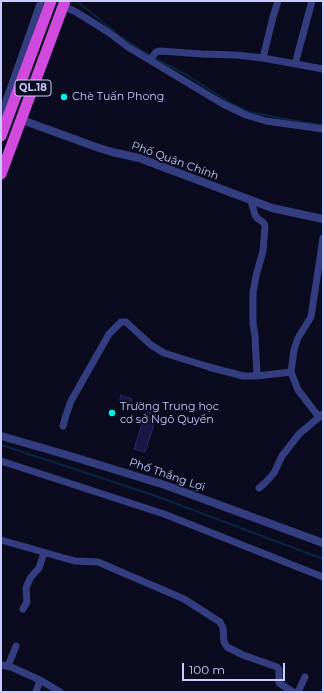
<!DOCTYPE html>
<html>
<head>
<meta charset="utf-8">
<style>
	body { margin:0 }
	#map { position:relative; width:324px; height:693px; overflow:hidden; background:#0b0b1f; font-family:Montserrat,sans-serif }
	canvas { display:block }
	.frame { position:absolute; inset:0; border:2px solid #c9ccff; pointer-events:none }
	.scale { position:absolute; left:182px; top:663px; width:103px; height:18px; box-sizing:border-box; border:2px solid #c9ccff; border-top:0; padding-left:5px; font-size:12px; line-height:14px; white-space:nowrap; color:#c9ccff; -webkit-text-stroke:3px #0b0b1f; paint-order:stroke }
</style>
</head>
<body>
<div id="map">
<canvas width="324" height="693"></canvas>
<div class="frame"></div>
<div class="scale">100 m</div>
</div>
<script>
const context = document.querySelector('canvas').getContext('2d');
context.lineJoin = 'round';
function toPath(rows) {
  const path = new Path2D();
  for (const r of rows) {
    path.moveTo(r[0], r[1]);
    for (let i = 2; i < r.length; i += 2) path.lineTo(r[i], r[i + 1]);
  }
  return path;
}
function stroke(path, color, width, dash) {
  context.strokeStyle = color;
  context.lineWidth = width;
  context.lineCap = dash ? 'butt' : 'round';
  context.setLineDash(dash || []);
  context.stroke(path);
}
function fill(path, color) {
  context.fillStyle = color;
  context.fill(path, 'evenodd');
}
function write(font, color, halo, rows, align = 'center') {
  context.font = font + ' Montserrat,sans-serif';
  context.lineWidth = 3.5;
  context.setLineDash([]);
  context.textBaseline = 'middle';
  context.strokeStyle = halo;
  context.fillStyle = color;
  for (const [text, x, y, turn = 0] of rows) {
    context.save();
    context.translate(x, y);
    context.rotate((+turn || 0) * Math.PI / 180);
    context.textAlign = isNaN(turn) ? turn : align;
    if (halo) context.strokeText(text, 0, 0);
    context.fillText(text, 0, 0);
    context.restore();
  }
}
stroke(toPath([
	[78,2,120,36,150,56],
	[154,58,185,74,232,104,249,112,301,122,323,125],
	[1,445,153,495,323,559]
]), '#092641', 2);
const building = toPath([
	[121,395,132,399,130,406,119,402,121,395],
	[146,411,157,415,145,452,134,449,146,411]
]);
fill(building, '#181741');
stroke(building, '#2a276e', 1);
stroke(toPath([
	[63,6,76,12,108,32,128,47,223,104,246,115,266,121,323,129],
	[263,58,273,17,278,1],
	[150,60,156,52,160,51,202,54,236,55,263,58,323,69],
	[295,64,312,1],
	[1,115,41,1],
	[251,201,255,215,257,218,264,223,265,227,263,251,256,276,253,293,253,323,255,336,257,376],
	[319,417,298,390,291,372,294,350,298,338,311,317,323,238],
	[63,426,66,415,71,401,109,334,121,322,126,322,151,345,164,353,209,367,243,376,257,376,291,372],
	[1,461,164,514,323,577],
	[259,488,265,483,274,473,282,456,299,434,323,414],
	[1,540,64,558,75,561,98,562,184,599,220,622,223,628,224,642,227,647,243,655,277,667,279,670,279,683,293,692],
	[23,609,27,602,26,588,28,583,31,577,39,568,44,553],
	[1,665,11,667,40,680,60,692],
	[8,666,16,646],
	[36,692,40,680],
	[298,692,305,677]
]), '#343d80', 7);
stroke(toPath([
	[22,120,96,147,112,152,139,158,272,208,323,219],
	[1,436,67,455,165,485,323,543]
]), '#343d80', 8);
stroke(toPath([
	[1,136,51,1],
	[1,174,65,1]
]), '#d04ade', 11);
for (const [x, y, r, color] of [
	[64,97,4,"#00f4e5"],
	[112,413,4,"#00f4e5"]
]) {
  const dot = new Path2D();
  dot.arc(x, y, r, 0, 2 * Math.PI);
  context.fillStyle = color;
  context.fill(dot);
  stroke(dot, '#0b0b1f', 1.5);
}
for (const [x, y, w] of [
	[33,88,36]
]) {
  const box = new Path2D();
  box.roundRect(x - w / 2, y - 8, w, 16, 3);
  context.fillStyle = '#0b0b1f';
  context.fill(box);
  stroke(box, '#c9ccff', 1);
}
write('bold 10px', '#c9ccff', null, [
	["QL.18",33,88]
]);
write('11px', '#c9ccff', '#0b0b1f', [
	["Chè Tuấn Phong",72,97],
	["Trường Trung học",120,407],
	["cơ sở Ngô Quyền",120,420]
], 'left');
write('11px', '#c9ccff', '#0b0b1f', [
	["Phố Quân Chính",175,161,20],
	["Phố Thắng Lợi",167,475,19]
]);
</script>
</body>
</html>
